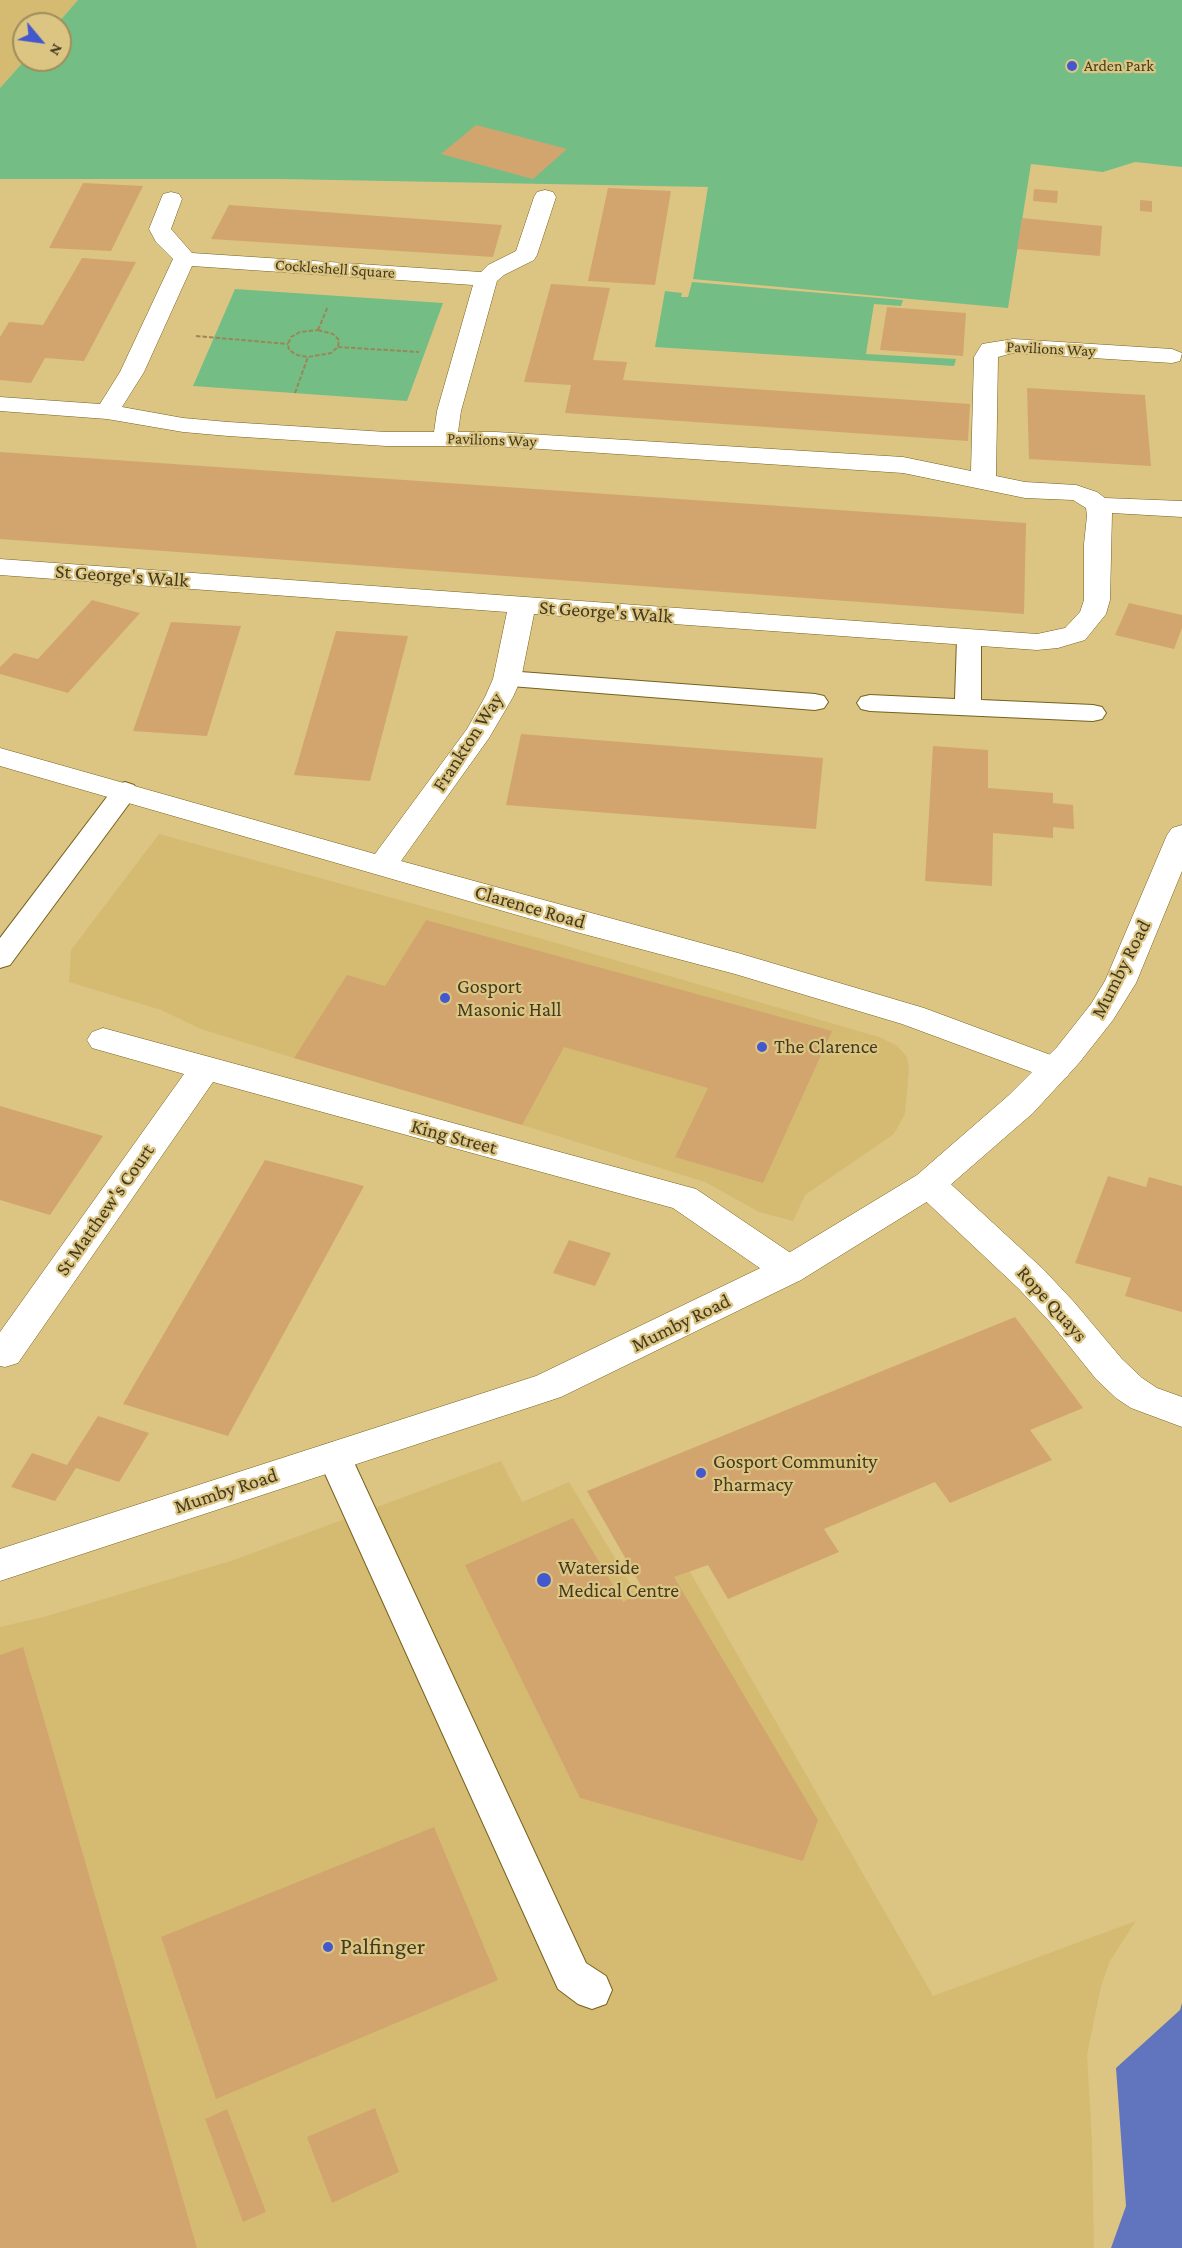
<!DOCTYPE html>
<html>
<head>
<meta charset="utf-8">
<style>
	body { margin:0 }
	#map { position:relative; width:1182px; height:2248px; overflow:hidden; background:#dcc583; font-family:"Crimson Pro",serif }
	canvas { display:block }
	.north { position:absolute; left:12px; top:12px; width:60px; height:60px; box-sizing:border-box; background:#dcc583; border:2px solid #9f8d5b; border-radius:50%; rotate:119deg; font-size:16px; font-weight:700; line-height:24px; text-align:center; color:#433a1f }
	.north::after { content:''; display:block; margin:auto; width:21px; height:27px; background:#4358cc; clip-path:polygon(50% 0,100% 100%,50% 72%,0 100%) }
</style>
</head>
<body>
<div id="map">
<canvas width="1182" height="2248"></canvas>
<div class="north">N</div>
</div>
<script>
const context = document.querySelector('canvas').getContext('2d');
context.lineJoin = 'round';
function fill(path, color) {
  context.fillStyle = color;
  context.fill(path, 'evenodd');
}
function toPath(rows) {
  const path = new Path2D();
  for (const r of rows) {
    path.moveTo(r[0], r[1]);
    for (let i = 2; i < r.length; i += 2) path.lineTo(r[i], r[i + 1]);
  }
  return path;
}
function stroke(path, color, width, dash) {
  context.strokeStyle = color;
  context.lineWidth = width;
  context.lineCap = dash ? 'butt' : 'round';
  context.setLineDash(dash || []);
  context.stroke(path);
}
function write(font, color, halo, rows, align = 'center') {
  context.font = font + ' "Crimson Pro",serif';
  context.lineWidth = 4.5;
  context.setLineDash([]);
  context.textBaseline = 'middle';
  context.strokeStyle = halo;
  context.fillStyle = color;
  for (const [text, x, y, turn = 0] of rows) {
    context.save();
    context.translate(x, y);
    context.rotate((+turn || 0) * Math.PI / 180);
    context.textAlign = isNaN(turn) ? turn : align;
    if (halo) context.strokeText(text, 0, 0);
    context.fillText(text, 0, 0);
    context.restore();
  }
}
fill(toPath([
	[0,0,78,0,57,24,24,24,25,60,0,88],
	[159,834,546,940,879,1037,896,1045,907,1057,909,1068,905,1114,894,1134,805,1195,793,1221,759,1212,705,1182,522,1125,294,1058,201,1029,161,1010,69,982,71,950],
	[501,1461,522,1502,569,1482,637,1594,689,1570,933,1996,1136,1921,1110,1961,1101,1986,1087,2055,1092,2140,1094,2248,0,2248,0,1627,47,1616,234,1560]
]), '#d5bb71');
fill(toPath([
	[78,0,1182,0,1182,167,1135,162,1103,172,1031,164,1008,308,693,279,708,187,280,179,0,179,0,88,25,60,60,60,60,24,57,24],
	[692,282,903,300,901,306,874,304,866,354,956,359,954,366,655,347,665,291,682,293,681,297,688,297],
	[235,289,443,303,407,401,193,386]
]), '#74be86');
fill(toPath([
	[1182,2003,1182,2248,1111,2248,1126,2206,1116,2068,1180,2010]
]), '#6175bf');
fill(toPath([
	[476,125,567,149,533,179,441,154],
	[83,183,143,186,111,251,49,248],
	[608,188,671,191,655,285,588,281],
	[1034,189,1058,191,1057,203,1033,201],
	[1140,200,1152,201,1152,212,1140,211],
	[229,205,502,225,493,257,211,239],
	[1022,218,1102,226,1100,256,1017,249],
	[82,258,136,262,84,361,45,358,31,383,0,380,0,337,9,322,43,325],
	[551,284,610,288,593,360,627,362,623,380,970,404,968,441,565,413,571,385,524,382],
	[887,307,966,313,963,356,880,350],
	[1027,388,1145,395,1151,466,1029,459],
	[0,452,1026,523,1024,614,0,539],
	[92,600,140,613,68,693,0,674,0,667,14,653,38,659],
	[1129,603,1182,615,1182,628,1174,649,1115,635],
	[171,622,241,626,207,736,133,731],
	[336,631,408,636,370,781,294,775],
	[521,734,823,758,816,829,506,805],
	[933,746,988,750,988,788,1053,793,1053,803,1073,805,1074,829,1053,827,1053,838,993,833,992,886,925,881],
	[426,920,832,1031,763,1183,675,1157,708,1088,564,1047,522,1125,294,1058,347,975,385,986],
	[0,1106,103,1136,50,1215,0,1200],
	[265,1160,364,1186,228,1436,123,1404],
	[1108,1176,1146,1187,1149,1177,1182,1186,1182,1312,1125,1296,1131,1278,1075,1263],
	[569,1240,611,1253,595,1286,553,1273],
	[1015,1317,1083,1408,1030,1430,1052,1460,950,1503,935,1482,824,1529,839,1552,728,1599,708,1565,674,1577,818,1820,803,1861,580,1798,465,1565,573,1518,623,1602,644,1591,587,1491],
	[98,1416,149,1433,119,1482,76,1468,55,1501,11,1487,32,1453,67,1465],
	[23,1647,197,2248,0,2248,0,1655],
	[434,1827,498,1980,216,2099,161,1937],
	[375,2108,399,2172,332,2203,307,2137],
	[227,2109,266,2212,243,2222,205,2119]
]), '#d2a56f');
const service = toPath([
	[969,631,978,634,981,639,981,700,1093,705,1102,707,1106,713,1102,719,1093,721,870,711,861,709,857,703,861,697,870,695,955,699,957,639,960,634,969,631],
	[507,671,815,694,824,696,828,702,824,708,815,710,498,685,494,679,498,673,507,671],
	[125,782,134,785,138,791,134,797,10,965,0,968,0,938,116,785,125,782],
	[334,1442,346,1446,351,1456,586,1963,606,1976,612,1990,606,2004,592,2009,578,2004,558,1989,317,1456,322,1446,334,1442]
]);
const minor = toPath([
	[545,190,553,192,556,197,537,255,534,260,504,275,497,281,461,411,458,432,496,432,903,457,971,471,974,357,982,344,1013,339,1172,349,1182,353,1180,361,1172,363,1013,353,998,357,996,476,1025,482,1076,485,1097,492,1105,498,1182,501,1182,517,1112,513,1110,600,1106,614,1085,640,1058,648,1037,650,534,614,521,679,513,697,489,738,401,861,738,953,924,1008,1067,1061,1072,1069,1067,1077,1056,1081,902,1024,735,974,576,932,0,766,0,748,375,854,467,729,485,697,493,679,507,612,0,575,0,559,1037,634,1065,628,1080,612,1084,600,1084,544,1087,516,1086,508,1073,500,1025,498,903,473,496,446,386,446,228,436,183,432,107,419,0,411,0,397,100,404,120,372,173,259,156,242,149,229,163,194,171,192,179,194,182,199,171,229,192,253,481,272,488,265,516,251,534,197,537,192,545,190],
	[192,266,473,285,437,411,434,432,386,432,228,422,183,418,122,407,144,372,192,266],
	[103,1028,696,1189,801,1260,806,1270,801,1280,789,1284,777,1280,673,1208,213,1082,18,1363,5,1367,0,1366,0,1332,184,1074,92,1048,87,1040,92,1032,103,1028],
	[929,1171,941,1175,1043,1269,1074,1302,1122,1359,1142,1378,1157,1388,1182,1397,1182,1427,1131,1408,1116,1398,1096,1379,1050,1322,1019,1289,917,1193,912,1184,917,1175,929,1171]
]);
const primary = toPath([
	[1182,825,1182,871,1136,983,1113,1020,1079,1063,1033,1113,941,1193,801,1280,561,1397,0,1581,0,1549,536,1376,777,1260,917,1175,1009,1095,1057,1047,1091,1004,1105,981,1167,835,1172,828,1182,825]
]);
stroke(service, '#76611d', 2);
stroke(minor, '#76611d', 1);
stroke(primary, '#76611d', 1);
stroke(toPath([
	[318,330,333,334,339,340,338,347,331,353,308,357,297,355,289,350,288,344,291,337,300,332,318,330],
	[318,330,328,306],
	[196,336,288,344],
	[338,347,419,352],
	[295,393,308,357]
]), '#988857', 2, [4.5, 2]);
fill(service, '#fff');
fill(minor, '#fff');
fill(primary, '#fff');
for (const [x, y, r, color] of [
	[1072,66,6,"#4358cc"],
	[445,998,6,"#4358cc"],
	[762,1047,6,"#4358cc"],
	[701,1473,6,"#4358cc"],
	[544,1580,8,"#4358cc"],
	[328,1947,6,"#4358cc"]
]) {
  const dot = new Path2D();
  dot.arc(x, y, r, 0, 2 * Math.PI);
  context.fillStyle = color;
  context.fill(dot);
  stroke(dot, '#dcc583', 2);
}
write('16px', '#433a1f', '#dcc583', [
	["Arden Park",1084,66]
], 'left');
write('16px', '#433a1f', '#dcc583', [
	["Cockleshell Square",335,269,4],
	["Pavilions Way",1051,349,3],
	["Pavilions Way",492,440,2]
]);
write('20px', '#433a1f', '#dcc583', [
	["St George's Walk",122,576,4],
	["St George's Walk",606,612,4],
	["Frankton Way",468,742,-57],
	["Clarence Road",530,907,16],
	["Mumby Road",1121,969,-63],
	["King Street",454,1137,15],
	["St Matthew's Court",105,1210,-55],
	["Rope Quays",1052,1304,48],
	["Mumby Road",681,1323,-26],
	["Mumby Road",226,1491,-18]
]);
write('20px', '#433a1f', '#dcc583', [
	["Gosport",457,987],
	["Masonic Hall",457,1010],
	["The Clarence",774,1047],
	["Gosport Community",713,1462],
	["Pharmacy",713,1485],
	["Waterside",558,1568],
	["Medical Centre",558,1591]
], 'left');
write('24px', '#433a1f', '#dcc583', [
	["Palfinger",340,1947]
], 'left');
</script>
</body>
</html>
